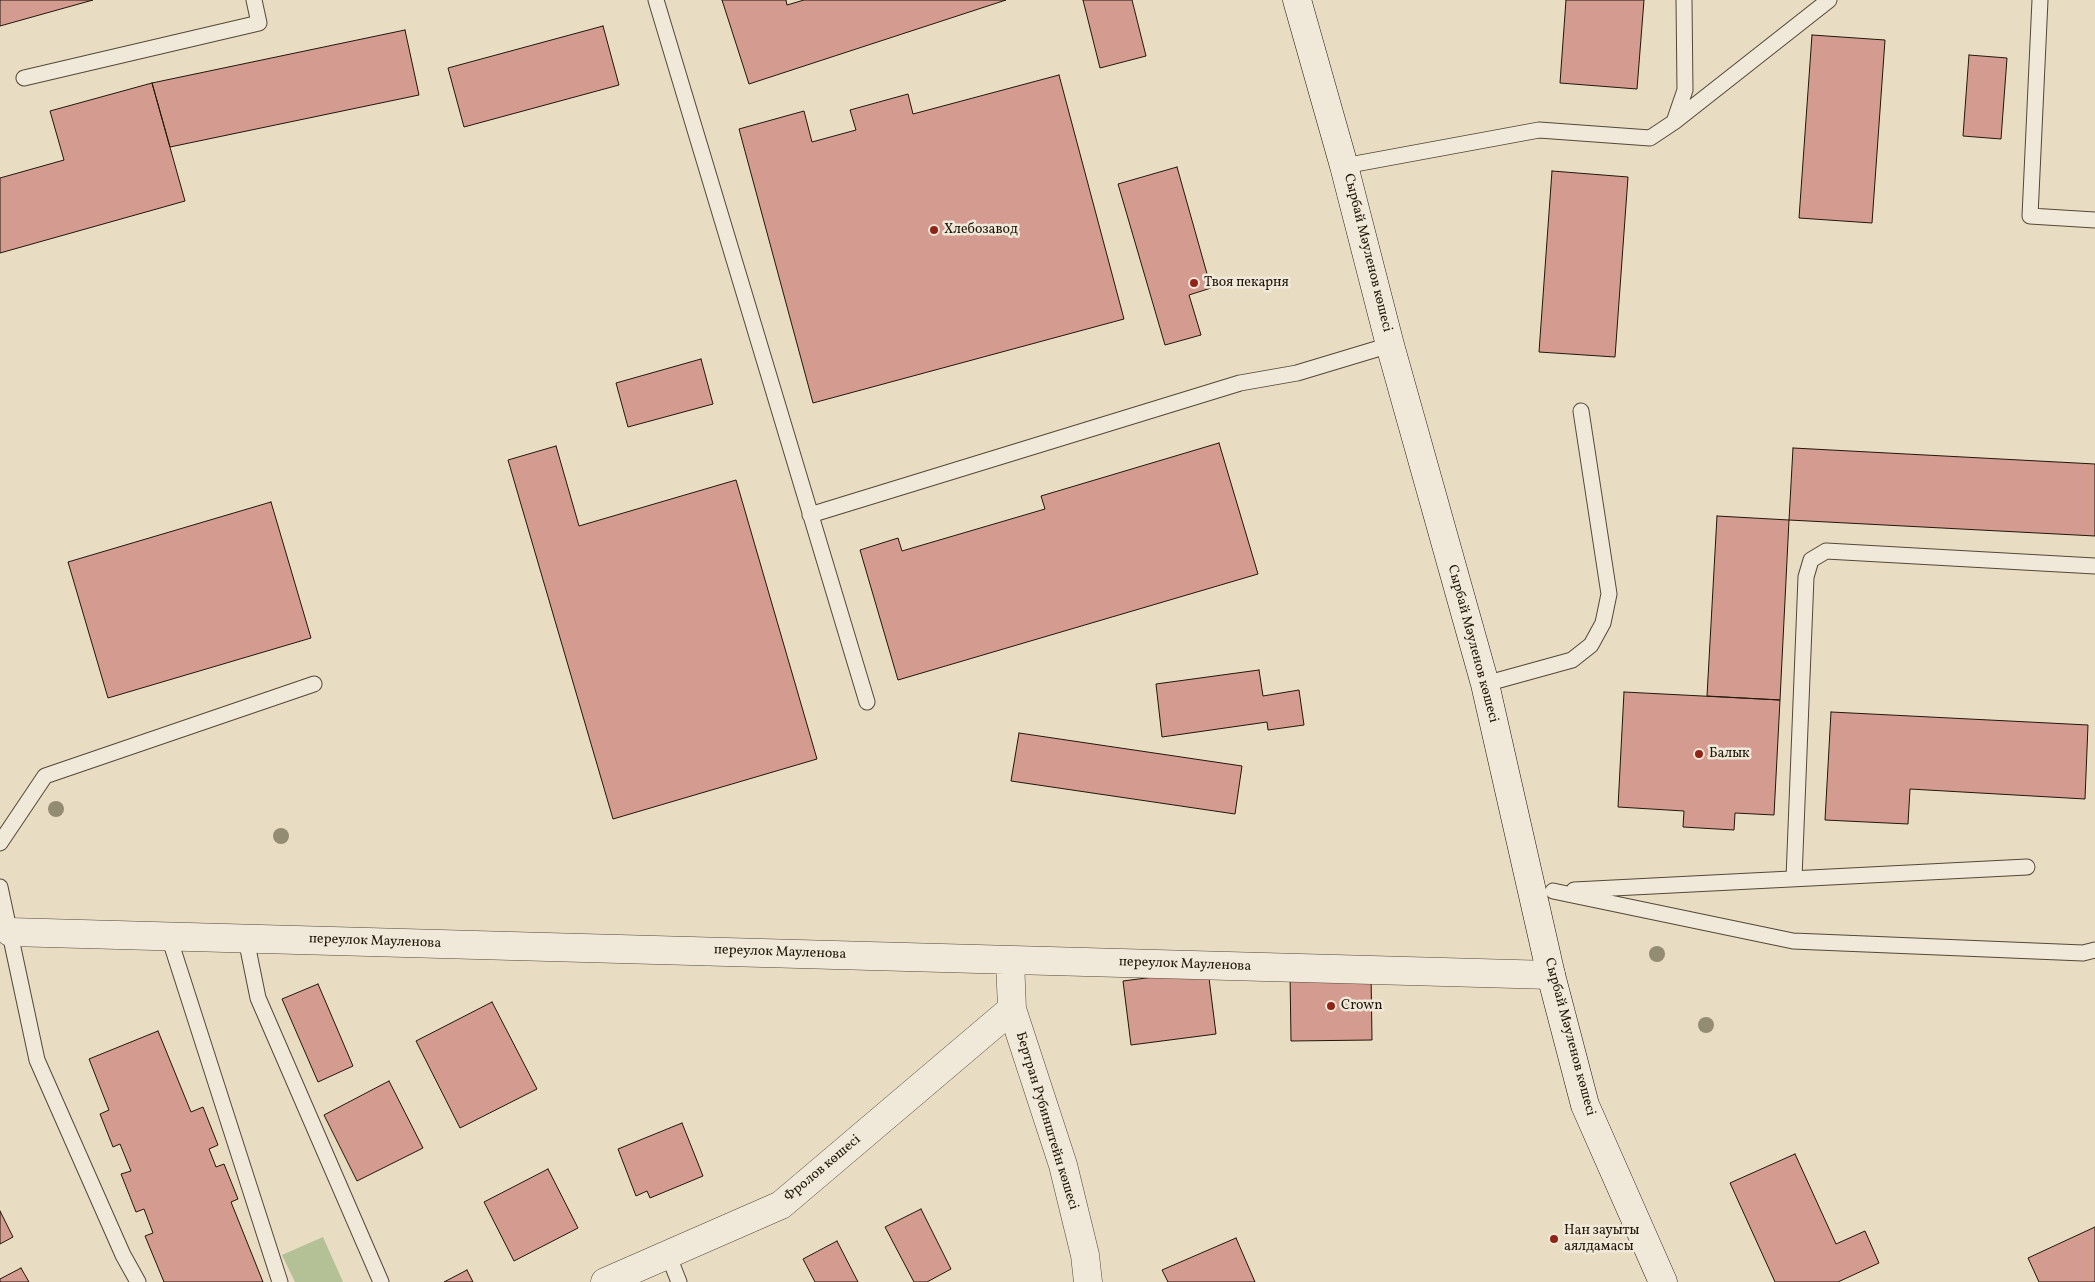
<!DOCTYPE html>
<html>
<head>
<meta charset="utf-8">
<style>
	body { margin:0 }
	canvas { display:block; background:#e8dcc3 }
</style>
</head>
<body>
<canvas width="2095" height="1282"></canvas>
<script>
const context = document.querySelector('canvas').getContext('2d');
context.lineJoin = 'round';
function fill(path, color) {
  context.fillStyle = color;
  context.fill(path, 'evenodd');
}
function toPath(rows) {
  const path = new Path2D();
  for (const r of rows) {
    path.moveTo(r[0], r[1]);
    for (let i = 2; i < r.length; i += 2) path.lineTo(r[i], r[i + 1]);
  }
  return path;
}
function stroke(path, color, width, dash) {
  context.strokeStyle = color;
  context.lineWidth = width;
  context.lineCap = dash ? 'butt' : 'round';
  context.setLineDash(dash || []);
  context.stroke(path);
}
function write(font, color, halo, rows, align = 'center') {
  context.font = font + ' Vollkorn,serif';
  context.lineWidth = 5;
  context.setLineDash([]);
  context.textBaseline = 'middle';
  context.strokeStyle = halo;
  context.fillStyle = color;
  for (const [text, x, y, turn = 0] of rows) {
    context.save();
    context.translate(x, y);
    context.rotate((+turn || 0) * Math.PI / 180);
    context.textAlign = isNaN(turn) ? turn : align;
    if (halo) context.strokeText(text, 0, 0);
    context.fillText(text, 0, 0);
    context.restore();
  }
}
fill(toPath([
	[323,1237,343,1282,295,1282,282,1255]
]), '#b4c095');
const building = toPath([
	[0,0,93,0,0,26,0,0],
	[722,0,786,0,787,5,804,0,1006,0,749,84,722,0],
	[1083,0,1132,0,1146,56,1100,68,1083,0],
	[1566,0,1644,0,1637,89,1560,83,1566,0],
	[603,26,619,85,464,127,448,68,603,26],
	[405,30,419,95,170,147,152,83,405,30],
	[1812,35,1885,40,1872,223,1799,218,1812,35],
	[1969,55,2007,58,2001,139,1963,136,1969,55],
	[1059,75,1124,319,813,403,739,129,804,111,812,142,856,130,850,110,908,94,913,114,1059,75],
	[152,83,185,201,0,253,0,178,64,160,50,111,152,83],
	[1177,167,1211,288,1189,295,1201,335,1165,345,1118,184,1177,167],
	[1552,171,1628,177,1615,357,1539,352,1552,171],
	[701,359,713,404,628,427,616,383,701,359],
	[1219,443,1258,574,898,680,860,550,898,538,902,551,1045,509,1041,496,1219,443],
	[556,446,579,526,736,480,817,759,613,819,508,460,556,446],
	[1793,448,2095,464,2095,536,1789,520,1793,448],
	[271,502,311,638,108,698,68,562,271,502],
	[1717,516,1789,520,1780,700,1707,696,1717,516],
	[1259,670,1263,696,1299,690,1304,725,1268,730,1267,722,1162,737,1156,684,1259,670],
	[1624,692,1780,700,1774,815,1735,813,1734,830,1683,827,1684,811,1618,807,1624,692],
	[1831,712,2088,725,2085,799,1910,789,1908,824,1825,820,1831,712],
	[1019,733,1242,766,1235,814,1011,781,1019,733],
	[1208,970,1216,1034,1131,1045,1123,981,1208,970],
	[1371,971,1372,1040,1291,1041,1290,972,1371,971],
	[318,984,353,1066,318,1082,282,999,318,984],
	[492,1002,537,1089,460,1128,416,1041,492,1002],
	[158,1031,191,1112,203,1107,218,1145,209,1149,216,1167,224,1164,238,1199,231,1202,263,1282,164,1282,145,1236,153,1233,144,1209,136,1212,121,1174,131,1171,120,1144,113,1147,100,1114,109,1110,89,1059,158,1031],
	[389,1081,423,1148,357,1181,324,1115,389,1081],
	[682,1123,703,1176,650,1198,647,1191,636,1196,618,1149,682,1123],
	[1795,1154,1836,1244,1865,1231,1879,1263,1838,1282,1775,1282,1730,1183,1795,1154],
	[548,1169,578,1228,514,1261,484,1202,548,1169],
	[921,1209,951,1269,927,1282,914,1282,885,1227,921,1209],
	[0,1211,13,1237,0,1244,0,1211],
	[2095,1227,2095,1282,2039,1282,2028,1258,2095,1227],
	[1236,1238,1255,1282,1168,1282,1162,1270,1236,1238],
	[837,1241,858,1282,815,1282,803,1259,837,1241],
	[21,1268,29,1282,0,1282,0,1279,21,1268],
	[467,1270,473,1282,444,1282,467,1270]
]);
fill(building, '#d49b90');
stroke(building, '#221708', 1);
const lane = toPath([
	[656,0,867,702],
	[2040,0,2030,216,2095,220],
	[24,78,259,23,254,0],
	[1674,122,1829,0],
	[1344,166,1539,130,1650,138,1674,122,1685,90,1684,0],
	[810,515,1240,383,1297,373,1390,345],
	[1485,684,1572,660,1591,645,1603,623,1609,594,1581,411],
	[0,843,45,776,314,684],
	[1794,878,1806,577,1811,560,1826,551,2095,566],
	[0,887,37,1060,123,1255,138,1282],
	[1574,890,2027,867],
	[1553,891,1793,941,2083,953,2095,950],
	[169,937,280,1282],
	[246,939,258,998,381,1282],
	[668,1254,679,1282]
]);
const street = toPath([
	[10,932,1551,975],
	[1010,960,1012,1009,1063,1165,1085,1255,1088,1282],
	[605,1282,781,1205,1012,1009]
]);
const secondary = toPath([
	[1297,0,1344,166,1390,345,1485,684,1551,975,1585,1105,1663,1282]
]);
stroke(lane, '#544837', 17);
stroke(street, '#544837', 29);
stroke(secondary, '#221708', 29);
stroke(lane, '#f0e8d8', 15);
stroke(street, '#f0e8d8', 28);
stroke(secondary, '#f0e8d8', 28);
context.fillStyle = '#938c73';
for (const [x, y] of [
	[56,809],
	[281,836],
	[1657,954],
	[1706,1025]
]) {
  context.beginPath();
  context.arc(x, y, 8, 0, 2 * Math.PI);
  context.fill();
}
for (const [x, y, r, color] of [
	[934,230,5,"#8f2418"],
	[1194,283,5,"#8f2418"],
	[1699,754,5,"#8f2418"],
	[1331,1006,5,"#8f2418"],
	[1554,1239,5,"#8f2418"]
]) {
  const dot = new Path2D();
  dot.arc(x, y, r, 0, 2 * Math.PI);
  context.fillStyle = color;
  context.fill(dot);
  stroke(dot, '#f0e8d8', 2);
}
write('14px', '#221708', '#f0e8d8', [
	["Хлебозавод",944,230],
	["Твоя пекарня",1204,283],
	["Балык",1709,754],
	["Crown",1341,1006],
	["Нан зауыты",1564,1231],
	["аялдамасы",1564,1247]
], 'left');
write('14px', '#221708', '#f0e8d8', [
	["Сырбай Мәуленов көшесі",1367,253,76],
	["Сырбай Мәуленов көшесі",1472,644,75],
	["переулок Мауленова",375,942,2],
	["переулок Мауленова",780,953,2],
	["переулок Мауленова",1185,965,2],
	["Сырбай Мәуленов көшесі",1569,1037,75],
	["Бертран Рубинштейн көшесі",1046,1121,73],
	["Фролов көшесі",823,1169,-40]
]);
</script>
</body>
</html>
